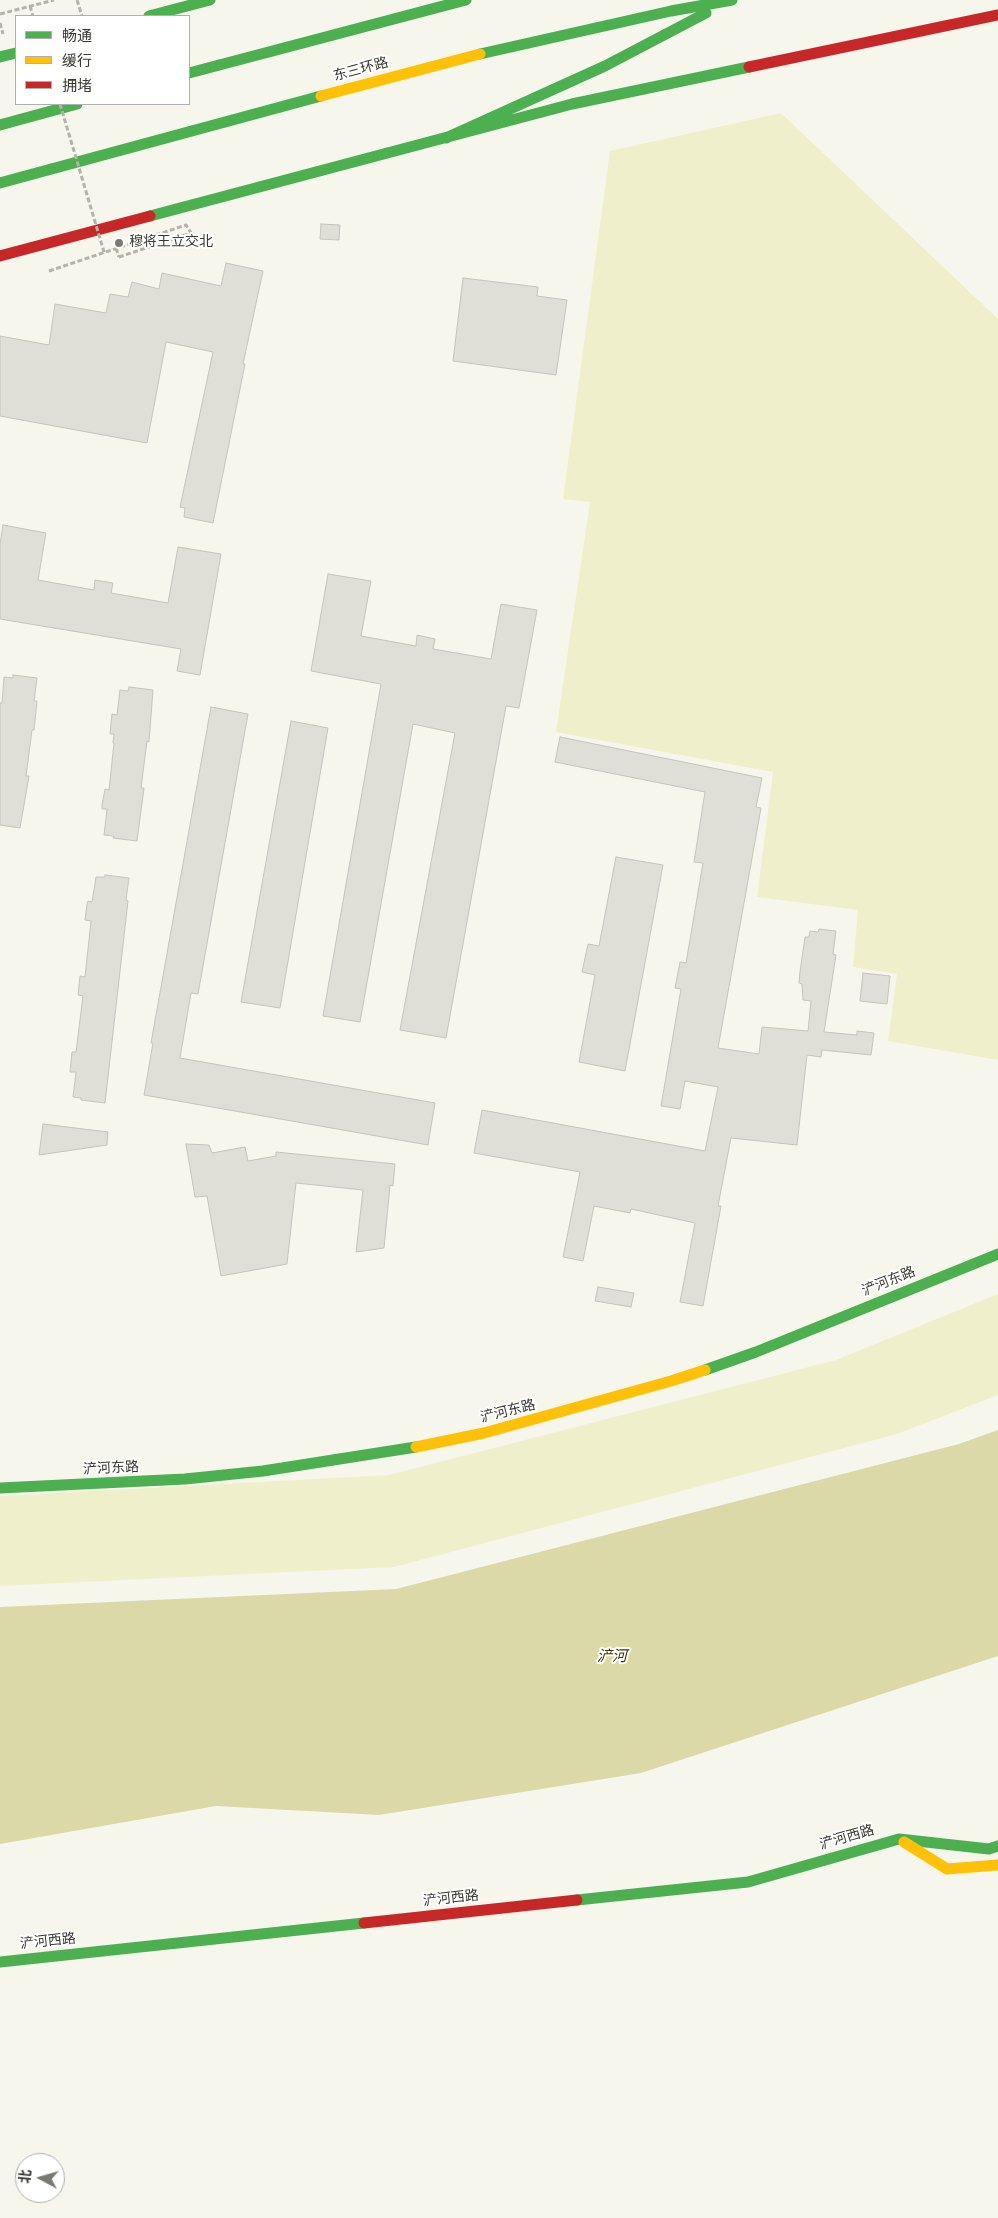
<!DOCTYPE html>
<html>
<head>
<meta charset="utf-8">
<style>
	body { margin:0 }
	#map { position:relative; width:998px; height:2218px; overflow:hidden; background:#f6f6ed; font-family:"Nunito Sans","Noto Sans SC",sans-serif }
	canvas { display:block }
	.legend { position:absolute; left:15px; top:15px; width:175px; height:90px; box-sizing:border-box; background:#fff; border:1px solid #afafad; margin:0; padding:6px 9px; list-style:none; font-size:15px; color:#383831 }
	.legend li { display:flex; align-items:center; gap:10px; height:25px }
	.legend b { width:25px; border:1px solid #afafad }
	.north { position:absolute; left:15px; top:2153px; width:50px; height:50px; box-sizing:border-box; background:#fff; border:1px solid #afafad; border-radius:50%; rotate:276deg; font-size:14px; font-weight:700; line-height:20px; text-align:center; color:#383831 }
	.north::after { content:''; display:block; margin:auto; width:18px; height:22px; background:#7a7a73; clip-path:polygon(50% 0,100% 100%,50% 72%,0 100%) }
</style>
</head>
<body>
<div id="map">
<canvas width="998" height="2218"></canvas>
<ul class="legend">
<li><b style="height:6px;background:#4caf50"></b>畅通</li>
<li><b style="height:6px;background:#ffc107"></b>缓行</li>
<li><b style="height:6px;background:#c62828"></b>拥堵</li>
</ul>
<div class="north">北</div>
</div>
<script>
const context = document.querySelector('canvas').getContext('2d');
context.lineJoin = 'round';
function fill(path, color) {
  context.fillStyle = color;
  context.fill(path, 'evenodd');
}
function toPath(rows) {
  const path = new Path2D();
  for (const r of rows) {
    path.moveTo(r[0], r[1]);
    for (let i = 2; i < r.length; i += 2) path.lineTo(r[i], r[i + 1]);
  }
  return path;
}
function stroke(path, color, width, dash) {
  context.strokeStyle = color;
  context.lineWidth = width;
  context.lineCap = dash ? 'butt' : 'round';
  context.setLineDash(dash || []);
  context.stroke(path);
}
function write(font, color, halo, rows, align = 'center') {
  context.font = font + ' "Nunito Sans","Noto Sans SC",sans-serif';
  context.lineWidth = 4;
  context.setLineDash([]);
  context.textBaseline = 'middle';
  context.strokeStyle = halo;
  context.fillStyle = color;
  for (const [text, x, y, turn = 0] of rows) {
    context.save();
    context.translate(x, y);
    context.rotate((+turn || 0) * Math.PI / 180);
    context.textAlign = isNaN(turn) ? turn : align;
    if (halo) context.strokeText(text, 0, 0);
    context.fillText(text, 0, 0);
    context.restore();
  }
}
fill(toPath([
	[781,113,998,319,998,1060,888,1041,897,974,853,967,858,910,757,897,773,772,556,732,590,502,563,499,610,151],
	[998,1294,998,1395,897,1434,394,1567,0,1586,0,1496,389,1475,836,1360]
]), '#f0efcc');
fill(toPath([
	[998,1430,998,1656,641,1773,379,1815,216,1806,0,1844,0,1607,396,1589,959,1444]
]), '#dad9a7');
const building = toPath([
	[321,224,340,225,339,240,320,239,321,224],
	[226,263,263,271,243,364,245,364,213,523,184,517,185,508,180,507,213,352,166,342,147,443,0,416,0,336,49,345,55,304,106,313,110,294,128,297,132,282,159,289,162,273,221,286,226,263],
	[463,278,538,287,537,296,567,300,556,375,453,361,463,278],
	[3,525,46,533,38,580,94,590,95,580,113,583,111,593,168,603,178,547,221,554,200,675,177,671,181,649,0,619,0,544,3,525],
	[328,574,371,581,361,636,416,646,417,635,435,639,433,649,491,659,501,604,537,610,519,708,506,706,446,1038,400,1030,455,733,413,724,360,1022,323,1016,381,684,311,671,328,574],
	[13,675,37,678,34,701,37,701,34,730,32,730,26,776,29,776,20,828,0,825,0,703,2,703,4,677,13,678,13,675],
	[129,687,153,690,149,742,147,741,141,788,144,788,137,841,113,838,114,836,104,835,107,809,102,809,102,805,105,789,109,790,114,743,113,743,114,734,110,734,112,714,117,715,120,690,128,691,129,687],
	[211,707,248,714,198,994,191,993,180,1058,435,1103,428,1145,144,1095,153,1043,151,1043,211,707],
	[291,721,328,728,280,1008,241,1002,291,721],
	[560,737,762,778,756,807,761,808,718,1048,759,1054,762,1027,808,1031,811,1001,803,1000,802,984,799,983,800,972,805,937,809,937,810,931,818,932,819,929,836,931,833,954,836,955,824,1032,857,1035,857,1031,874,1033,871,1055,822,1050,821,1057,807,1055,797,1145,731,1138,718,1206,721,1206,703,1306,680,1302,695,1223,631,1209,630,1213,594,1206,583,1261,563,1257,580,1172,474,1153,482,1110,705,1151,718,1087,685,1081,680,1109,661,1106,681,989,675,988,680,962,686,963,703,863,694,862,705,792,555,762,560,737],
	[616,857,663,865,625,1071,579,1062,595,975,582,972,588,944,599,946,616,857],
	[105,875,129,878,126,900,128,901,105,1103,81,1100,81,1098,73,1097,76,1072,70,1072,72,1052,76,1052,83,996,78,995,80,976,85,977,91,921,85,920,87,904,88,901,92,902,96,877,105,877,105,875],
	[863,973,890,976,887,1004,860,1001,863,973],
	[43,1124,108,1132,107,1145,39,1155,43,1124],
	[186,1144,209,1145,212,1153,245,1147,248,1161,276,1156,276,1152,395,1164,393,1186,390,1185,384,1248,356,1252,363,1190,296,1183,287,1264,221,1276,207,1196,195,1197,186,1144],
	[598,1287,634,1293,631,1307,595,1301,598,1287]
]);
fill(building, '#dfdfd8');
stroke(building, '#c4c4bd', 1);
stroke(toPath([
	[77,0,82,16],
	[30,6,33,16],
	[0,14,54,0],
	[0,23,3,34],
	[116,248,119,257]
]), '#b3b2ab', 3, [5, 2.5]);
stroke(toPath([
	[149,16,210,0],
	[480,54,671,11,732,0],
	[0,57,16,53],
	[189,73,466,0],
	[0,125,77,104],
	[446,138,605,66,706,13],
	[0,183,321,96],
	[150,216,572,104,749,67],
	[705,1370,756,1352,998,1254],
	[0,1488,185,1479,263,1471,416,1447],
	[577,1900,748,1882,899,1839,989,1849,998,1846],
	[0,1962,364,1923]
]), '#4caf50', 11);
stroke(toPath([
	[321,96,480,54],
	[416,1447,484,1433,671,1381,705,1370],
	[904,1842,947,1869,998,1865]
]), '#ffc107', 11);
stroke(toPath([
	[749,67,998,15],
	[0,256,150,216],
	[364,1923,577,1900]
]), '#c62828', 11);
stroke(toPath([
	[60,104,104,252],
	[49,271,186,225,191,233,119,257]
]), '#b3b2ab', 3, [5, 2.5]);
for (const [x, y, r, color] of [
	[119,243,5,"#7a7a73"]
]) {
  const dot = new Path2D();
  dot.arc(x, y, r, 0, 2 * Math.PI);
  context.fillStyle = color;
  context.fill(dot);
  stroke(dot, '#fff', 2);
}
write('14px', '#383831', '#fff', [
	["东三环路",361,70,-15],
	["浐河东路",889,1282,-22],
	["浐河东路",508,1412,-14],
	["浐河东路",111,1469,-3],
	["浐河西路",847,1838,-16],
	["浐河西路",451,1899,-6],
	["浐河西路",48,1942,-6]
]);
write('14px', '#383831', '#fff', [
	["穆将王立交北",129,243]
], 'left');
write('italic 15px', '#363300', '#fff', [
	["浐河",612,1657]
]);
</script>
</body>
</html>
